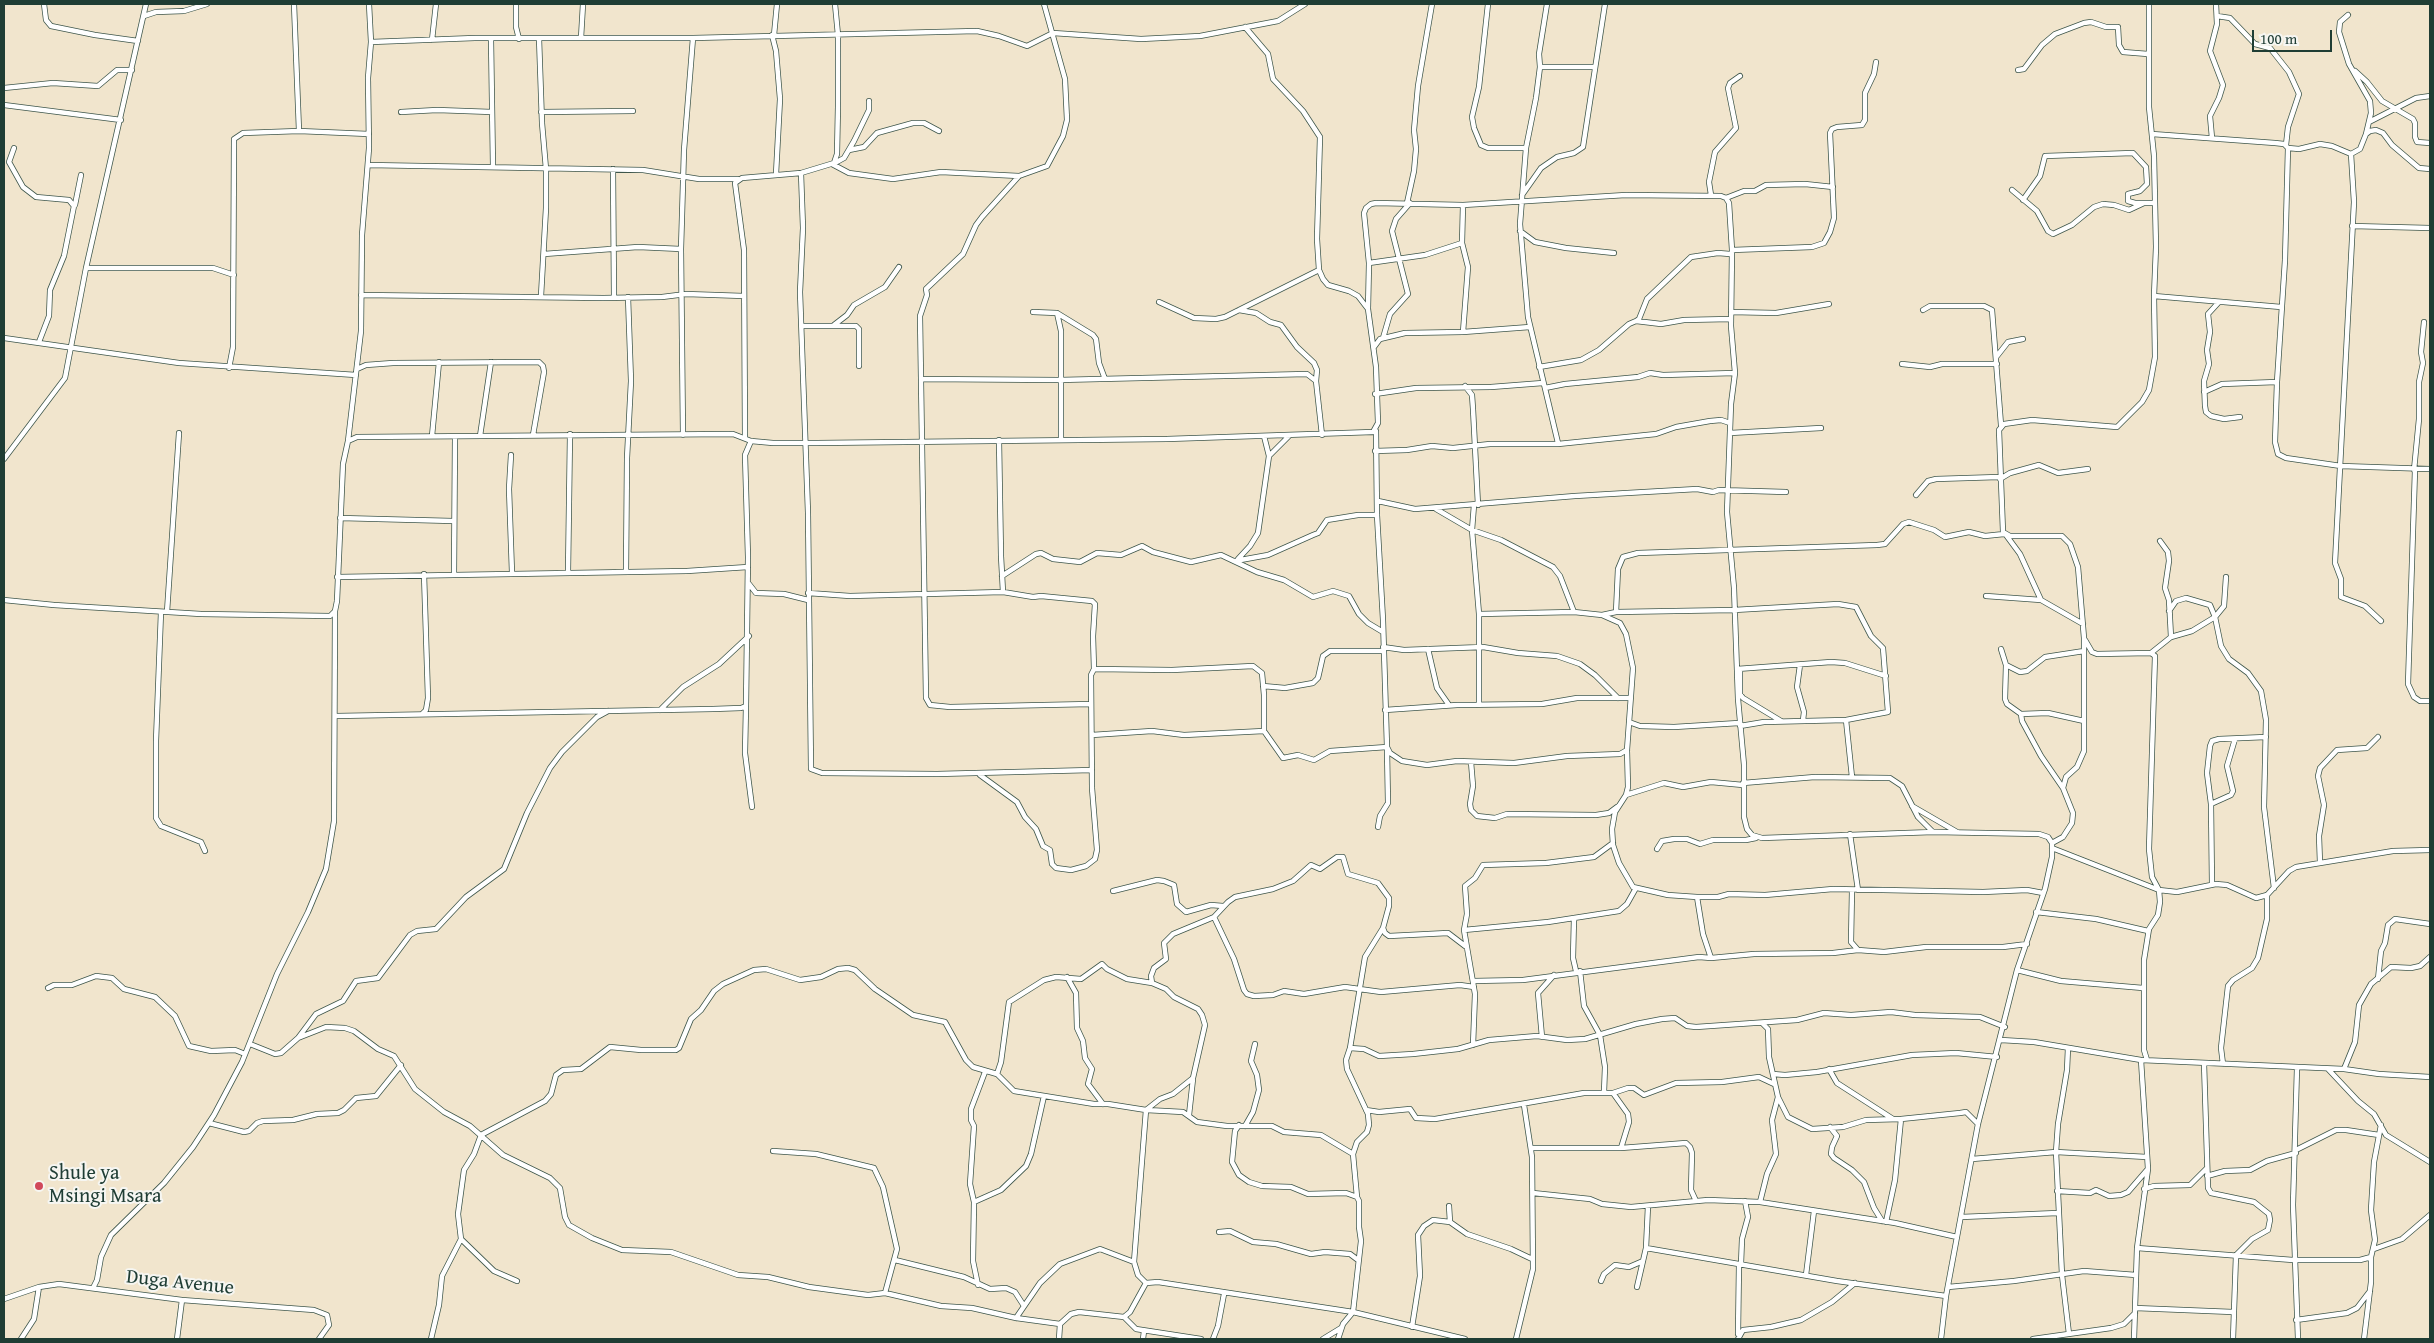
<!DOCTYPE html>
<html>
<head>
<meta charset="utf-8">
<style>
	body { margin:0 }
	#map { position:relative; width:2434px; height:1343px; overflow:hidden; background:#f1e5cd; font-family:"Gentium Book Plus",serif }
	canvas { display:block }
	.frame { position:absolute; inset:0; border:5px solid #1f3d34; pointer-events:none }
	.scale { position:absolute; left:2252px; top:30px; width:80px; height:22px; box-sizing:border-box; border:2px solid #1f3d34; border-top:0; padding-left:6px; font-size:15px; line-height:18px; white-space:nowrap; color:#1f3d34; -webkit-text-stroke:4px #f6f6f2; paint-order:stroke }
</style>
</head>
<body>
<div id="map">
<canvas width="2434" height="1343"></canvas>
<div class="frame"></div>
<div class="scale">100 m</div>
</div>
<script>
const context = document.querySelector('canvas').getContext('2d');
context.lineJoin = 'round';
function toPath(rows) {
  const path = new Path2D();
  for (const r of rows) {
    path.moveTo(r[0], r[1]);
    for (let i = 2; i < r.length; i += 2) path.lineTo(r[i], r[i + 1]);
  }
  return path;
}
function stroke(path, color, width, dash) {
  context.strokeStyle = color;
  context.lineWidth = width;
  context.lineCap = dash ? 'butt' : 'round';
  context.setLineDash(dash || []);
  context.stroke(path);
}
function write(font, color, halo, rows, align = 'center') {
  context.font = font + ' "Gentium Book Plus",serif';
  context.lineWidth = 4;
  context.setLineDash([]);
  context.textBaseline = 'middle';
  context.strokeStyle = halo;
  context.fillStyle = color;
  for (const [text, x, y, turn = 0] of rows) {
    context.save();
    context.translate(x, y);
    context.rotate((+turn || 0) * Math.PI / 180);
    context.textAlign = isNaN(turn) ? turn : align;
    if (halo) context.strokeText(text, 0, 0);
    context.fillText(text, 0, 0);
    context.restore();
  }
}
const street = toPath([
	[44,4,46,20,51,26,95,35,138,41],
	[294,4,299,131],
	[516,4,516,27,519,39],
	[1044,4,1065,79,1067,120,1063,136,1047,166,1019,176,982,217,976,225,963,254,926,289,927,295,920,316,926,698,930,705,950,707,1091,704],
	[1488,4,1479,87,1472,117,1474,128,1481,145,1488,148,1526,148],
	[1547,4,1539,54,1540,67,1536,98,1526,148,1520,224,1528,317,1558,443],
	[2348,15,2340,22,2339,32,2349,64,2370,101,2371,113,2366,134],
	[144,16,156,12,184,11,207,4],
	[2217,16,2230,18,2255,44,2270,48,2289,72,2299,94,2288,127,2286,145],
	[1245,27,1268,54,1273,79,1303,111,1320,137,1317,239,1319,270,1323,279,1328,285,1349,291,1358,296,1368,309],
	[772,35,776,51,780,99,776,174],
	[774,35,777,4],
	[539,38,542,123,546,169,546,208,541,296],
	[581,38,583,4],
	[491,39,493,167],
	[432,40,436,4],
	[371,42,475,38,693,38,977,31,999,36,1027,46,1053,33,1141,39,1200,36,1278,21,1305,4],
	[1540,67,1595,67],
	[2018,70,2024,69,2042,45,2055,34,2084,23,2091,22,2106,27,2118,27,2119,45,2123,52,2148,54],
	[2355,71,2367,82,2382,101,2413,119,2415,123,2415,137,2417,142,2430,143],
	[4,88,53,83,98,86,117,70,132,70],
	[4,105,121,120],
	[401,112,437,110,492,112],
	[541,112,633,111],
	[2369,122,2416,98,2430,96],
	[2152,134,2275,143,2284,144,2288,148,2285,260,2277,382,2275,442,2278,454,2286,458,2341,466,2430,469],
	[2212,138,2210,116,2219,98,2223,85,2210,51,2217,24,2216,4],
	[14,148,9,162,23,187,36,197,69,200,74,206,64,256,50,290,49,316,39,342],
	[2288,148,2299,149,2320,144,2332,146,2351,154,2360,149,2366,134,2370,131,2376,130,2383,133,2392,145,2419,168,2430,169],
	[849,150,864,147,877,133,913,123,924,123,939,131],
	[2351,154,2354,202,2335,563,2341,579,2341,597,2365,606,2381,621],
	[835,163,844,158,854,141,869,110,869,101],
	[832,164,849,173,893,179,941,172,1019,176],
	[368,165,643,170,699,179,738,179],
	[613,169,614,297],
	[801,173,803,228,800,292,808,513,811,769,822,773,937,774,1092,770],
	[2012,190,2037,211,2048,231,2053,234,2072,225,2094,207,2103,204,2114,205,2129,210,2144,203],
	[1522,195,1541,168,1557,157,1574,153,1583,147,1605,4],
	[1711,195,1709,182,1715,152,1736,128,1728,88,1730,83,1740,76],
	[1726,198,1744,191,1755,191,1766,185,1805,184,1833,187],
	[2023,200,2040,176,2045,156,2133,153,2146,167,2147,184,2140,191,2128,194,2128,201,2135,203,2155,203],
	[1407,203,1414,171,1416,149,1414,130,1418,86,1432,4],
	[75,205,81,175],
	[1463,205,1462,243,1468,267,1463,332],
	[2352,226,2430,228],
	[1520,231,1535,242,1566,248,1614,253],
	[1732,250,1812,247,1824,243,1830,232,1834,218,1830,133,1832,129,1837,127,1862,125,1865,120,1865,93,1874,74,1876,62],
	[544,254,638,247,681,249],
	[1369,263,1425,255,1462,243],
	[86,268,213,268,234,275],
	[361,295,603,298,662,297,686,294,744,296],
	[2154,296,2281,307],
	[1159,302,1194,318,1216,319,1225,317,1319,270],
	[2219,302,2208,314,2210,332,2207,350,2209,364,2204,381,2205,406,2206,412,2211,416,2224,419,2240,417],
	[1239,310,1256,313,1270,322,1281,325,1297,347,1314,363,1317,370,1316,381],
	[1923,310,1930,306,1984,306,1992,310,2001,425],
	[1033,312,1057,313,1093,335,1096,339,1099,363,1105,379],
	[1731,312,1776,313,1829,304],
	[1057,313,1061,331,1061,440],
	[1636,321,1639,319,1647,299,1691,257,1718,253,1730,254],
	[834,325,847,315,854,305,885,287,899,267],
	[802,326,856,326,859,329,859,366],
	[4,338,179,363,356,375],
	[1383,338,1390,314,1408,294,1392,231,1396,219,1410,203],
	[1374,347,1380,339,1405,333,1463,332,1530,327],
	[1997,356,2008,342,2023,339],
	[1902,364,1930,367,1942,364,1997,364],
	[1539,367,1581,360,1599,350,1629,324,1636,321,1661,324,1684,320,1731,319],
	[229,368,233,347,234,139,243,133,299,131,369,134],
	[357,369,366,365,393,363,539,362,543,366,544,372,533,435],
	[921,379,1059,380,1307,374,1316,381,1322,435],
	[1465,386,1472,395,1473,409,1478,505],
	[1545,388,1565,384,1638,377,1650,373,1663,375,1735,373],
	[2204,392,2222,384,2277,382],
	[1375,394,1416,388,1491,387,1543,383],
	[1376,431,1377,515,1383,620,1387,747,1390,753,1402,761,1427,765,1457,761,1514,763,1567,756,1620,754,1627,750],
	[1730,433,1821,428],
	[683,435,681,249,684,150,693,38],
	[432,436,439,362],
	[480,436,491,362],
	[745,438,744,250,735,183,742,178,801,173,834,163,837,154,838,106,838,35,835,4],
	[348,441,361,331,362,235,369,148,368,78,371,42,369,4],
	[1375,451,1407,450,1432,446,1453,448,1490,444,1558,444,1656,434,1676,427,1710,421,1721,420,1730,423],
	[511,455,509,489,512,573],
	[1269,456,1289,436],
	[4,459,65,378,86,268,146,4],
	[2414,470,2419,419,2419,382,2423,363,2421,352,2424,322],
	[2415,470,2408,684,2414,697,2420,701,2430,701],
	[2000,479,2010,473,2039,465,2058,473,2088,469],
	[1916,495,1928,481,1936,479,1999,477],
	[1378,501,1415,509,1575,496,1697,489,1713,492,1719,490,1786,492],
	[1474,505,1472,530,1479,614,1479,704],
	[1436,509,1472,530,1501,540,1553,567,1560,576,1574,612],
	[340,518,453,521],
	[2006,535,2020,554,2041,600,2083,624],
	[2160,541,2168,552,2169,561,2165,588,2169,600,2171,637],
	[1238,559,1250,546,1258,533,1269,456,1264,436],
	[1235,561,1268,555,1313,535,1318,533,1327,520,1358,515,1377,515],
	[626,571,627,458,631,381,628,297],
	[568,573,570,434],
	[454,575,455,437],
	[1002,576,1036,554,1041,553,1053,559,1080,562,1097,553,1121,555,1142,546,1153,552,1191,562,1221,555,1257,572,1284,580,1313,597,1333,591,1349,596,1359,614,1368,623,1383,632],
	[337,577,687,571,748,567],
	[749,584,756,593,784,594,808,600],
	[1003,592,1033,597,1041,596,1092,601,1095,604,1093,636,1094,669],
	[808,593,850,596,1003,592,1001,556,999,440],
	[1986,596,2041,600],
	[4,600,54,605,201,614,330,616,335,611,337,601,343,464,348,441,357,437,733,434,751,441,773,443,817,443,1167,439,1373,432,1378,423,1376,367,1368,309,1369,263,1364,213,1366,208,1371,204,1376,203,1463,205,1626,195,1721,196,1726,198,1729,203,1732,250,1731,326,1735,373,1731,404,1727,512,1734,588,1738,699,1744,765,1744,817,1747,829,1752,835,1762,838,1934,832,2039,834,2048,837,2052,843,2052,857,2045,889,2017,970,1978,1124,1946,1296,1941,1339],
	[2169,611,2176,601,2186,598,2210,605,2215,617,2221,646,2229,659,2248,673,2261,691,2266,720,2264,807,2274,888],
	[161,612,156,741,156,818,161,826,201,842,205,851],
	[167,612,179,433],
	[1616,612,1618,569,1623,557,1638,553,1877,545,1885,544,1903,524,1909,522,1934,530,1945,537,1969,532,1985,536,2004,534],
	[1479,614,1574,612,1602,615,1620,623,1626,634,1633,668,1627,750,1628,787,1626,795,1615,812,1612,829,1613,845,1619,863,1633,887,1668,895,1697,897,1718,897,1729,894,1765,895,1833,889,1983,892,2027,890,2043,893],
	[1602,615,1616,612,1734,610,1838,604,1856,607,1871,636,1883,648,1888,712,1846,720,1764,722,1740,726],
	[2085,640,2092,652,2097,654,2151,653,2155,656,2149,849,2152,877,2159,890,2160,902,2158,915,2149,929,2144,960,2144,1050,2147,1060],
	[1383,647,1404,650,1483,647,1518,653,1557,656,1580,664,1595,675,1618,698],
	[1428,649,1437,688,1449,705],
	[2001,649,2006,665,2005,699,2007,704,2021,714,2022,721,2041,756,2063,788],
	[2151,653,2171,637,2192,631,2215,617,2224,606,2226,577],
	[1800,665,1797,687,1804,712,1803,720],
	[2006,665,2020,672,2027,671,2045,657,2084,651],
	[1737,669,1831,662,1845,663,1886,676],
	[1740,669,1740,694,1743,698,1781,721],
	[1263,686,1285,688,1313,683,1318,678,1323,656,1330,651,1383,651],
	[746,706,745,753,752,807],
	[660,710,683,687,719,664,749,636],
	[1385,710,1457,705,1542,704,1577,698,1630,698],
	[422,714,426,710,428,698,424,574],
	[2021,714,2048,713,2084,721],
	[336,716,713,709,741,708,746,706,748,557,745,455,751,441],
	[1846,720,1852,777],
	[1629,722,1640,726,1674,727,1739,723],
	[1092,735,1152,731,1184,735,1264,731],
	[1471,762,1473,786,1470,804,1471,810,1477,816,1495,818,1507,814,1596,815,1609,813,1617,807],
	[980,775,1017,802,1025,817,1036,829,1043,846,1050,850,1052,864,1056,868,1071,870,1086,866,1095,859,1097,850,1092,788,1091,675,1094,669,1172,670,1253,666,1262,673,1264,695,1264,731,1283,758,1298,755,1314,760,1330,751,1387,747],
	[1743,783,1815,777,1890,778,1902,786,1918,817,1932,831],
	[1626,795,1664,783,1683,787,1711,782,1743,785],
	[2211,804,2231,795,2233,791,2227,766,2235,739],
	[1912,806,1957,832],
	[1378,827,1380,816,1388,803,1387,750],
	[1850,834,1858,890],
	[2052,843,2063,837,2072,823,2073,813,2063,788,2066,777,2077,767,2084,751,2084,638,2078,567,2070,544,2062,536,2010,536,2003,532,1999,430,2004,424,2032,420,2117,427,2142,402,2149,390,2155,357,2154,296,2156,247,2154,156,2149,107,2149,4],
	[2052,848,2159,890,2177,892,2216,884,2227,885,2256,898,2267,895,2289,871,2296,867,2393,851,2430,850],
	[1657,849,1662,841,1674,839,1687,839,1700,844,1713,840,1746,840,1756,838],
	[2320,863,2319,836,2324,805,2318,776,2320,768,2337,750,2367,748,2378,737],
	[2212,885,2211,804,2207,773,2210,746,2212,741,2219,739,2266,737],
	[1852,890,1851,942,1858,950,1884,952,1926,947,2003,947,2027,944],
	[1113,891,1157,880,1164,881,1174,885,1177,904,1186,912,1211,905,1223,906],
	[1697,897,1703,934,1711,958,1754,954,1833,953,1858,950],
	[2036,912,2096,919,2148,931],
	[1214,917,1234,959,1244,990,1247,994,1254,996,1273,995,1284,991,1304,994,1345,987,1381,992,1460,985,1474,987],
	[1574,918,1573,958,1576,971],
	[1383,928,1385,933,1389,936,1448,933,1465,946],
	[1464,930,1548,922,1619,911,1627,904,1636,888],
	[2017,970,2061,981,2143,988],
	[1580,971,1584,1006,1600,1035,1605,1067,1604,1092],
	[1067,977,1076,993,1077,1028,1083,1041,1085,1058,1092,1069,1088,1084,1103,1104],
	[2378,979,2381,951,2385,943,2388,925,2395,919,2430,924],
	[1473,981,1523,980,1699,957,1711,958],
	[48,988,54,985,72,985,96,976,112,978,124,989,155,997,175,1016,189,1046,211,1051,235,1050,245,1054],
	[1542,1037,1538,993,1554,975],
	[298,1038,326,1027,345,1028,354,1031,378,1049,394,1056,415,1089,444,1112,470,1126,503,1155,550,1178,560,1188,565,1217,569,1225,592,1238,622,1250,671,1252,738,1275,768,1277,809,1287,868,1295,885,1293,941,1306,972,1308,1016,1318,1060,1324],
	[2001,1040,2034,1042,2141,1060,2344,1069,2379,1074,2430,1077],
	[250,1044,275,1054,281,1053,298,1038,316,1014,343,1001,356,981,378,978,410,935,417,931,436,929,466,897,504,869,527,813,550,768,562,752,597,717,608,711],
	[1473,1045,1475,994,1464,930,1467,914,1465,886,1475,878,1483,865,1546,863,1594,857,1613,843],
	[1350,1048,1364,1049,1379,1056,1413,1054,1458,1049,1489,1040,1537,1036,1567,1040,1585,1039,1636,1024,1662,1019,1675,1018,1687,1026,1696,1027,1797,1020,1824,1013,1851,1015,1891,1012,1915,1015,1980,1017,2005,1027],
	[2068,1048,2067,1070,2058,1124,2056,1152,2062,1275,2069,1334],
	[2204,1063,2208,1188,2211,1193,2254,1202,2269,1214,2270,1220,2268,1230,2252,1239,2236,1255,2233,1339],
	[2223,1064,2221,1048,2228,986,2233,980,2252,968,2258,958,2267,919,2267,895],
	[2297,1068,2293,1205,2298,1339],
	[1829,1069,1837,1083,1893,1119],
	[2328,1069,2358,1101,2374,1114,2386,1135,2430,1162],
	[2344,1069,2355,1042,2359,1005,2371,984,2391,967,2411,968,2420,966,2430,957],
	[997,1074,1001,1062,1009,1002,1044,980,1056,977,1081,979,1102,964,1107,969,1127,979,1152,983],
	[1773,1074,1785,1075,1817,1072,1912,1055,1956,1053,1997,1057],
	[1613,1093,1628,1088,1634,1088,1644,1095,1676,1083,1722,1082,1759,1077,1774,1084],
	[1778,1097,1788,1117,1812,1129,1843,1127,1866,1120,1901,1119,1960,1113,1966,1112,1978,1124],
	[1366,1110,1379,1112,1410,1109,1416,1118,1435,1119,1584,1093,1613,1093,1628,1114,1629,1122,1621,1148],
	[1189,1115,1193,1079],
	[209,1123,244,1132,249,1131,257,1123,263,1121,293,1120,317,1114,338,1113,344,1110,356,1098,376,1096,401,1065],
	[1239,1125,1235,1131,1232,1162,1239,1175,1249,1182,1262,1186,1291,1187,1308,1194,1346,1193,1357,1197,1359,1201,1359,1227,1361,1241,1353,1312,1343,1324,1338,1339],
	[1245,1126,1253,1112,1259,1090,1257,1075,1251,1061,1255,1044],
	[1830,1127,1837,1136,1832,1147,1831,1154,1834,1158,1852,1170,1864,1182,1874,1208,1882,1221],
	[1531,1148,1621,1148,1686,1143,1690,1147,1692,1153,1691,1190,1696,1201],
	[2296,1150,2336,1130,2346,1130,2379,1135],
	[773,1151,816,1154,874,1168,883,1187,897,1249,885,1293],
	[1972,1159,2056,1152,2147,1157],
	[2207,1176,2225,1171,2250,1170,2267,1161,2296,1153],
	[2144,1189,2154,1186,2190,1185,2207,1168],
	[2057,1191,2090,1193,2096,1190,2109,1196,2121,1195,2128,1192,2147,1170],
	[1533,1193,1590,1199,1602,1204,1631,1207,1708,1200,1760,1202,1895,1223,1957,1237],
	[974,1202,1001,1190,1026,1166,1031,1154,1044,1096],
	[1760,1202,1767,1174,1776,1154,1772,1120,1778,1097,1769,1057,1768,1029,1762,1023],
	[1449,1206,1450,1222,1467,1234,1511,1249,1532,1259],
	[1961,1217,2058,1213],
	[1886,1222,1895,1180,1901,1119],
	[1219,1232,1230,1231,1253,1242,1276,1244,1311,1254,1325,1252,1350,1254,1358,1260],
	[461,1239,494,1271,517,1281],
	[1646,1248,1837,1281,1946,1296],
	[2137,1248,2293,1260,2360,1260,2371,1257,2375,1240,2371,1210,2374,1162,2381,1125],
	[2374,1249,2402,1239,2430,1215],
	[895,1260,964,1277,990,1289,1006,1288,1015,1292,1024,1306],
	[1741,1264,1742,1239,1748,1217,1745,1201],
	[1806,1275,1814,1211],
	[1601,1281,1604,1274,1615,1265,1629,1267,1643,1261],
	[1146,1283,1138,1275,1134,1262,1146,1110,1160,1099,1173,1094,1193,1078,1205,1025,1202,1015,1198,1009,1174,997,1166,989,1152,983,1151,976,1154,968,1166,959,1164,943,1173,934,1214,917,1228,902,1235,897,1273,889,1293,881,1311,865,1320,869,1337,857,1343,857,1348,874,1378,883,1389,898,1389,906,1383,928,1365,957,1350,1048,1346,1060,1347,1069,1368,1114,1369,1125,1367,1132,1357,1142,1353,1154,1357,1197],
	[978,1285,973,1261,974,1202,970,1184,974,1126,971,1120,971,1109,985,1072],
	[1637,1287,1646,1248,1648,1206],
	[1948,1287,2014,1281,2084,1271,2136,1275],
	[93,1288,97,1280,101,1257,111,1235,164,1183,193,1147,214,1115,242,1062,277,974,308,912,326,869,334,821,335,611],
	[4,1299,39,1287,59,1284,182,1300,314,1310,327,1315,329,1325,319,1339],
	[2135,1308,2233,1312],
	[1124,1317,1136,1329,1201,1339],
	[1016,1318,1040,1283,1060,1264,1100,1249,1134,1262],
	[2296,1320,2347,1313,2357,1308,2370,1291],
	[1412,1327,1420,1276,1418,1235,1424,1226,1433,1220,1450,1222],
	[1738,1334,1739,1264],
	[21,1339,34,1319,39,1287],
	[177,1339,182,1300],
	[431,1339,439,1305,442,1276,461,1239,458,1214,464,1170,474,1154,481,1135,545,1101,551,1094,556,1075,563,1070,581,1069,610,1047,641,1050,676,1050,679,1048,691,1019,701,1010,714,991,723,984,754,970,766,969,800,980,821,977,838,969,848,968,855,970,875,989,913,1015,945,1022,966,1060,973,1067,997,1074,1014,1091,1094,1104,1108,1104,1146,1110,1183,1112,1197,1122,1227,1126,1272,1126,1284,1132,1321,1135,1353,1154],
	[1059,1339,1060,1324,1071,1314,1079,1312,1124,1317,1130,1312,1146,1283,1158,1282,1353,1312,1465,1339],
	[1143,1339,1144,1331],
	[1213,1339,1218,1326,1224,1294],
	[1323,1339,1341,1328],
	[1516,1339,1533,1269,1532,1157,1524,1105],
	[1738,1339,1743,1330,1771,1327,1801,1320,1832,1302,1855,1283],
	[2033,1339,2111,1328,2124,1324,2135,1313],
	[2134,1339,2137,1248,2148,1169,2141,1060],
	[2364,1339,2371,1282,2371,1257]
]);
stroke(street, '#3e564b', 6);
stroke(street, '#fff', 4.5);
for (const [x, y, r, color] of [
	[39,1186,5,"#d1495b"]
]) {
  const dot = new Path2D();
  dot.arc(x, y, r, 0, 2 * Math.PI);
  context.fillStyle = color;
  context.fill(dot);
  stroke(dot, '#f6f6f2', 2);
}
write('20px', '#1f3d34', '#f6f6f2', [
	["Shule ya",49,1174],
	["Msingi Msara",49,1197]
], 'left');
write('20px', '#1f3d34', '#f6f6f2', [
	["Duga Avenue",180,1283,6]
]);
</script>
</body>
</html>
